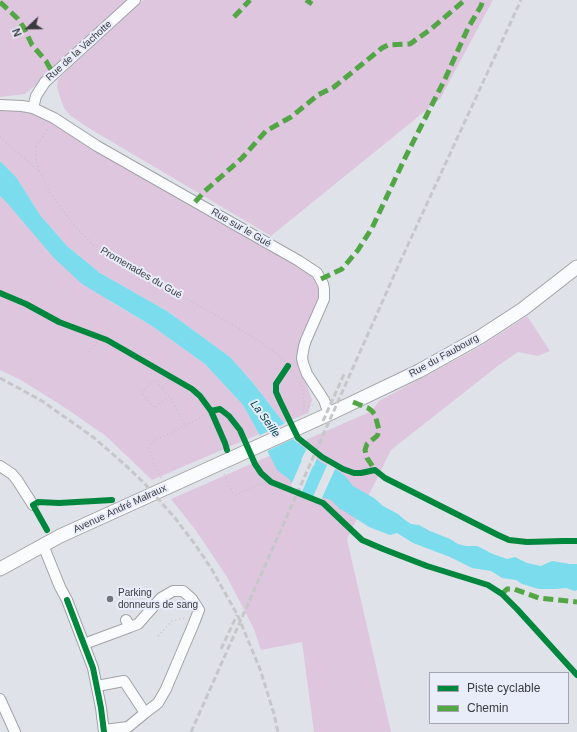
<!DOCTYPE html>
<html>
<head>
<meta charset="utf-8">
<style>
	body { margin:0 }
	#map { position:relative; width:577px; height:732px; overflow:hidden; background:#e0e2e9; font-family:Arial,sans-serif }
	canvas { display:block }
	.legend { position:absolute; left:429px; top:672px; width:140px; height:52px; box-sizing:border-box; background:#e9edfa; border:1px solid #a3a6af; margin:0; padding:5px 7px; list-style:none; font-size:12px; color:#393b3f }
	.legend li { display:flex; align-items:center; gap:8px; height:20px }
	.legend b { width:20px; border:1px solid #a3a6af }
	.north { position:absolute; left:8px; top:8px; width:40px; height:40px; -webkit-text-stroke:3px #e9edfa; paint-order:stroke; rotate:248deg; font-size:11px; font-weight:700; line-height:16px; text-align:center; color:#393b3f }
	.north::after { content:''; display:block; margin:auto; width:14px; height:18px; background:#393b3f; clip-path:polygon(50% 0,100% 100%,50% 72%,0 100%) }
</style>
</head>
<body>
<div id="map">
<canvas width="577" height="732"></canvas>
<ul class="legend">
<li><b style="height:5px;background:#00873e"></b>Piste cyclable</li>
<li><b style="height:5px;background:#53a646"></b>Chemin</li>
</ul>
<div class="north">N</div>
</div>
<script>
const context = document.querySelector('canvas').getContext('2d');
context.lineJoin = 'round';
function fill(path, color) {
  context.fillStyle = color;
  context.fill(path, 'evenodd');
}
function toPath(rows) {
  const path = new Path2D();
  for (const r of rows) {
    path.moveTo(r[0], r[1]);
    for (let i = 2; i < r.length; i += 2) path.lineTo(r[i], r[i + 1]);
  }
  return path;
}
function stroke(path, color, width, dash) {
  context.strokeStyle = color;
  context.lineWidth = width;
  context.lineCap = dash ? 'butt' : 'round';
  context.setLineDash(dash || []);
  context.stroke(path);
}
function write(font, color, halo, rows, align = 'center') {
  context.font = font + ' Arial,sans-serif';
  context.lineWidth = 4;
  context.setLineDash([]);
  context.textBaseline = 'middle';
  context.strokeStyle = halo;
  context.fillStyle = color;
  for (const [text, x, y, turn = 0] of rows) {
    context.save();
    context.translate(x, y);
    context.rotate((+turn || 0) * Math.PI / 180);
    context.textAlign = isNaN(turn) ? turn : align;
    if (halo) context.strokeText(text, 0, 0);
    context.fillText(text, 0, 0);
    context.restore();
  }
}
fill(toPath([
	[0,0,129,0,75,52,25,94,0,97],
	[143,0,493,0,440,99,271,236,87,127,71,116,64,108,60,97,57,87,58,79],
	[0,110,26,111,46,118,311,274,318,284,320,298,299,344,298,354,299,363,312,400,308,413,284,423,253,383,230,357,167,311,100,273,67,246,40,215,16,177,0,161],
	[0,196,111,302,152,326,205,364,243,405,259,434,152,480,106,436,61,405,19,379,0,370],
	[527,316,550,351,538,356,518,352,499,365,391,450,347,539,391,732,314,732,302,642,261,650,254,629,227,577,197,532,171,499,372,411,379,401,481,346]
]), '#dec6df');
fill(toPath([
	[0,161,16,177,40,215,67,246,100,273,167,311,230,357,253,383,284,423,289,436,303,447,315,458,324,464,337,470,345,476,353,486,374,498,383,506,398,514,405,520,411,524,419,525,430,531,450,539,458,544,466,546,477,546,493,554,507,559,515,557,527,563,541,566,552,561,570,564,577,564,577,590,575,591,566,588,555,589,539,589,522,584,516,580,502,578,491,571,472,568,450,557,413,543,397,533,390,535,369,527,344,511,340,509,331,500,317,496,312,497,296,489,289,479,277,470,259,434,243,405,205,364,152,326,82,284,54,258,8,204,0,196]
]), '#7adced');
fill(toPath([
	[286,423,291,435,295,438,265,452,258,436],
	[307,448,317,457,314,466,313,466,301,494,294,491,291,485,302,460,301,460],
	[328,463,336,467,321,500,316,498,312,499]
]), '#e0e2e9');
const minor = toPath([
	[0,105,22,106,33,108,54,118,97,146,299,261,317,273,323,284,324,289,324,299,306,340,304,346,302,358,303,363,307,374,324,400,329,414],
	[33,108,36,96,45,82,135,0],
	[0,466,12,474,17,480,33,505],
	[43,545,60,587,67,600,93,668,101,708,104,732],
	[130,627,138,624,161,598,173,591,183,591,192,599,199,610,194,623,166,689,158,703,145,713],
	[84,644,130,627,126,620],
	[97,686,124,681,145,713,128,727,104,730],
	[0,699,15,732]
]);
const major = toPath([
	[0,569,60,536,329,414,419,371,480,337,523,309,577,267]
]);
stroke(minor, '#a1a3a8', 12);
stroke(major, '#a1a3a8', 15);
stroke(toPath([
	[0,137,39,171,50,193,61,208,78,230,95,246,107,254,240,329,278,354,288,366,298,379],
	[39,171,36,160,36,147,49,127],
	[89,352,96,343,99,336],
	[171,377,162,388,170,397,185,426],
	[300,382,303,391,304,406,302,414],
	[162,388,155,380,141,392,155,408,169,396],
	[304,406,309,407,315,404],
	[224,474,233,493,235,495,238,494,258,485,271,482],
	[161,478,151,456,149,450,150,446,152,442,185,426,211,411],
	[42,502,59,503,112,500],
	[38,513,47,530],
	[158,636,172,621,185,618]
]), '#c3c4c6', 1.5, [1, 3]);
stroke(minor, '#fafbfc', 10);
stroke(major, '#fafbfc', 13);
stroke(toPath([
	[0,378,42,401,93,437,123,463,143,482,175,518,194,543,211,568,238,616,260,669,274,714,278,732],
	[323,421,345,372],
	[221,649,237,615],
	[191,732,400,262,521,0]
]), '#c6c7c9', 3, [6, 3]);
stroke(toPath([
	[306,0,312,4],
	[0,2,18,19,24,28,32,45,46,61,54,75],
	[234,17,250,0],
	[195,202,205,191,242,158,266,131,291,117,318,95,334,87,382,48,388,45,410,44,431,29,465,0],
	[321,279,342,269,358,250,372,228,405,158,445,79,468,28,481,6,483,0],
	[353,402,368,408,372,411,375,415,379,430,378,434,377,436,367,444,365,450,367,458,375,470],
	[502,594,507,589,514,589,539,598,577,602]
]), '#53a646', 5, [10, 5]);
stroke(toPath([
	[0,293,26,304,59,322,107,340,192,389,200,396,211,411,225,443,227,450],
	[288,366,276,384,276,392,281,403,298,438,322,457,343,469,354,473,361,473,375,470,385,478,498,535,509,540,527,542,563,541,577,541],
	[211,411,220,409,229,416,240,430,255,464,261,473,271,482,323,503,362,540,383,549,427,566,488,585,502,594,517,609,577,675],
	[47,530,33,505,38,502,59,503,112,500],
	[67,600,93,668,101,708,104,732]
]), '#00873e', 6);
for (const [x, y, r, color] of [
	[110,599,4,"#73757a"]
]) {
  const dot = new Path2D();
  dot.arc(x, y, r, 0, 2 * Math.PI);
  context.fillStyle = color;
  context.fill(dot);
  stroke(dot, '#e9edfa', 1.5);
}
write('10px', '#393b3f', '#e9edfa', [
	["Rue de la Vachotte",79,51,-42],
	["Rue sur le Gué",241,228,30],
	["Promenades du Gué",141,273,30],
	["Rue du Faubourg",444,356,-29],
	["Avenue André Malraux",120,509,-25]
]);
write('10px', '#393b3f', '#e9edfa', [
	["Parking",118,593],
	["donneurs de sang",118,605]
], 'left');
write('italic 11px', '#00424b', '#e9edfa', [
	["La Seille",265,419,54]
]);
</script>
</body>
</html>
